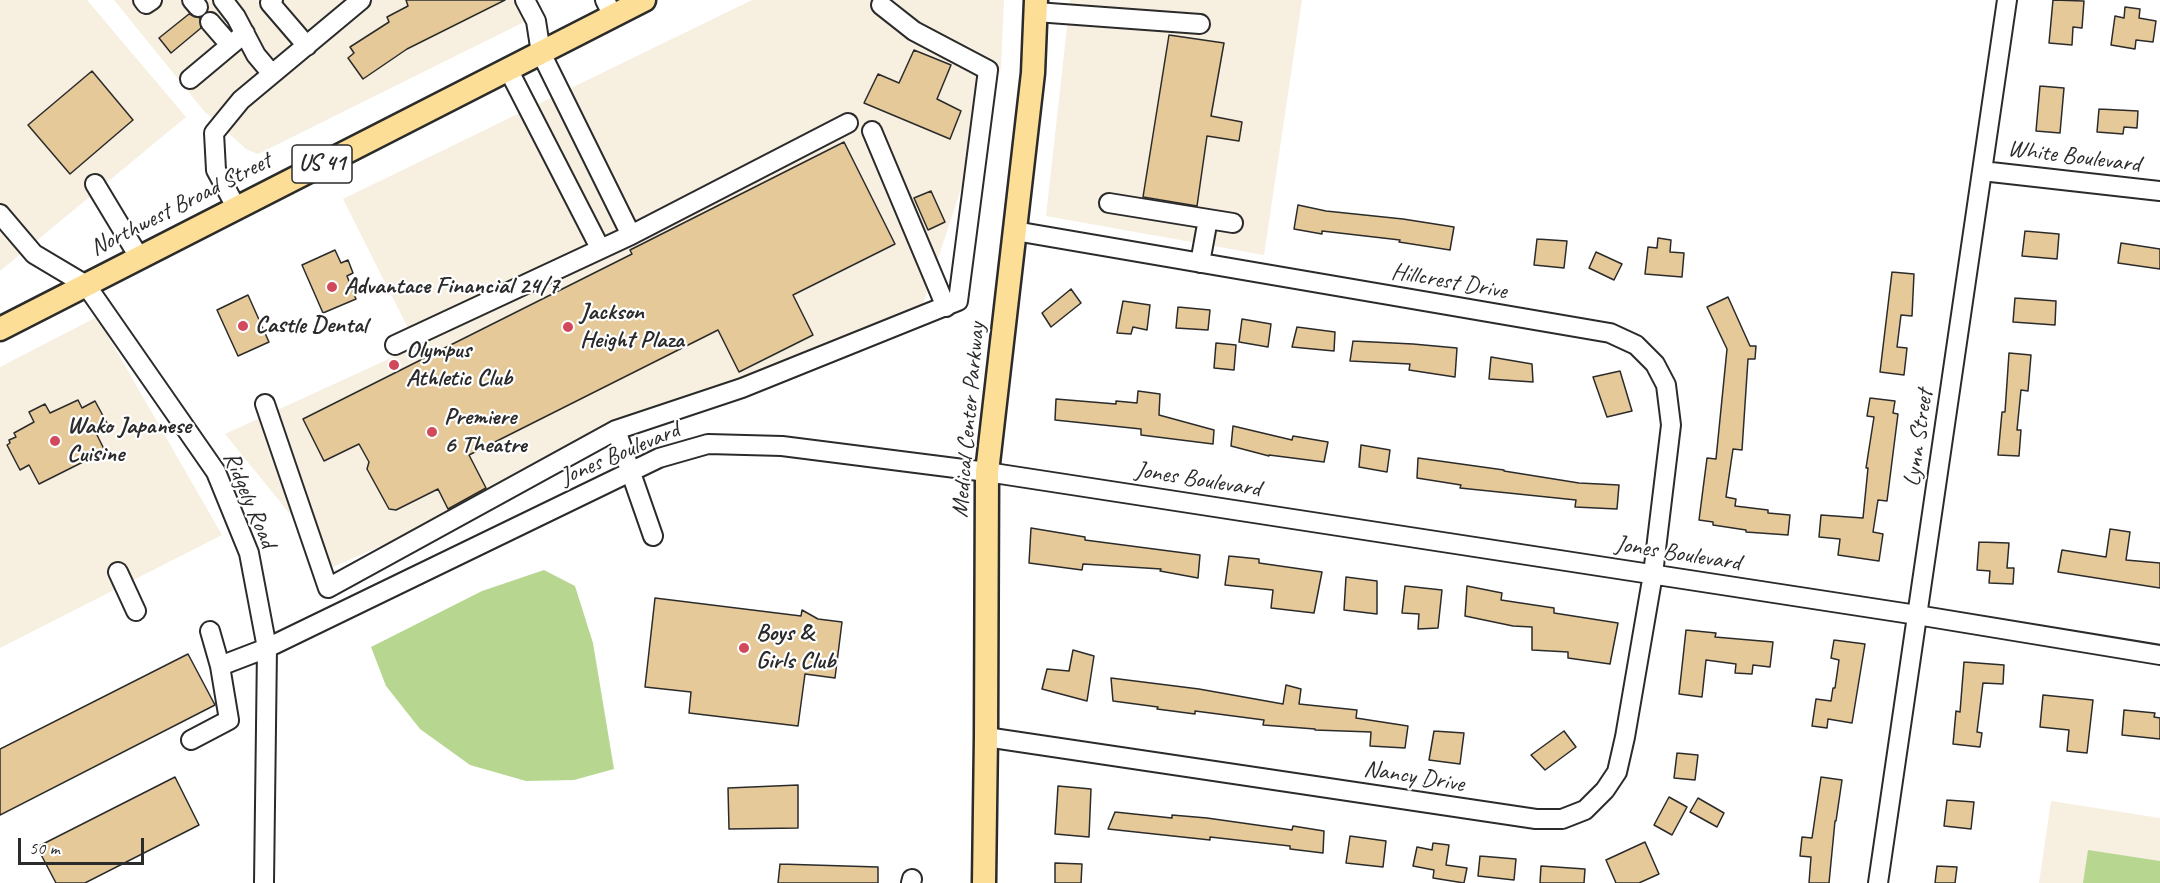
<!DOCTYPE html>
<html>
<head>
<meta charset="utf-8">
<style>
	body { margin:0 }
	#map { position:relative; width:2160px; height:883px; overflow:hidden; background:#fff; font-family:Caveat,sans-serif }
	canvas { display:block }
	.scale { position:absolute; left:18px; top:838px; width:126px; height:27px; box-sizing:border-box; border:3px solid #2b2b2b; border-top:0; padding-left:8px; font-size:18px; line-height:21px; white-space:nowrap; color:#2b2b2b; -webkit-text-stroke:4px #fff; paint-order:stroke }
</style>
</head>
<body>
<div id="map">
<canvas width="2160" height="883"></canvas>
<div class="scale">50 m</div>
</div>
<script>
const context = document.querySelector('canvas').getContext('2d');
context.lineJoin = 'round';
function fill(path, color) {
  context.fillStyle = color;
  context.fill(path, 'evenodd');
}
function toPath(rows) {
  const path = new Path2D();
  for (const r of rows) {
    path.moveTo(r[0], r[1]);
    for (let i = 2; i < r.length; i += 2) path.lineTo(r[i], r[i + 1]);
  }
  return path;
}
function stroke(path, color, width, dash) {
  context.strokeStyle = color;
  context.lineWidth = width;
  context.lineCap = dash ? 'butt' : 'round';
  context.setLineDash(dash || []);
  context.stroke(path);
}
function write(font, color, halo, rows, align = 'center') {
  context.font = font + ' Caveat,sans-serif';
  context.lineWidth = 4.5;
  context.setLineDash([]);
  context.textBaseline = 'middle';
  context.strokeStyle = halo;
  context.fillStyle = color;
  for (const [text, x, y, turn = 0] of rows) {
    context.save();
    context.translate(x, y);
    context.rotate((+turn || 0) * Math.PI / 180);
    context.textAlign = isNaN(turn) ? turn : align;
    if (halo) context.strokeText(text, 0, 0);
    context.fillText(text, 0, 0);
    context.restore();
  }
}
fill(toPath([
	[0,0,87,0,186,117,0,271],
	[114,0,513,0,524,22,258,154,246,149,204,111],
	[752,0,1004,0,1001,68,922,307,333,567,225,434,417,346,343,199],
	[1070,0,1302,0,1264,255,1046,216],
	[97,317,222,535,0,648,0,367],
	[2051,801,2160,818,2160,883,2039,883]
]), '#f7efe0');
fill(toPath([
	[544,570,575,586,593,643,614,769,574,780,526,781,470,765,420,729,386,686,371,647,482,591],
	[2088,850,2160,861,2160,883,2083,883]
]), '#b7d791');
const building = toPath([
	[406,0,505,0,407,49,363,79,348,58,354,53,350,47,389,22,387,17,408,6,406,0],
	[2053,0,2084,1,2082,28,2073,27,2072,45,2049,43,2053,0],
	[2125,7,2140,9,2139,18,2156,21,2153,42,2136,40,2135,49,2111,45,2115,16,2124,18,2125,7],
	[189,14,200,18,201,28,171,53,159,38,189,14],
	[1169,35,1224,43,1211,116,1242,122,1239,141,1207,136,1197,206,1143,197,1169,35],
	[914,50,951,65,937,99,961,111,950,139,864,103,878,74,899,83,914,50],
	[92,71,133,120,70,174,28,125,92,71],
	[2040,86,2064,88,2060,133,2036,131,2040,86],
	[2099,109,2138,111,2137,128,2124,127,2123,134,2097,132,2099,109],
	[844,142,895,244,793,295,813,335,739,372,718,330,469,455,486,488,448,509,438,489,396,510,389,509,367,469,369,462,359,444,324,461,303,419,632,254,630,250,844,142],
	[931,191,945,222,928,230,914,198,931,191],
	[1298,205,1326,211,1403,219,1454,227,1450,250,1399,242,1400,240,1322,231,1322,234,1294,229,1298,205],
	[2025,231,2059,234,2057,259,2022,256,2025,231],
	[1658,238,1671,240,1670,252,1684,253,1682,277,1645,274,1648,247,1657,248,1658,238],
	[1537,239,1567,241,1564,268,1534,265,1537,239],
	[2121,243,2160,249,2160,269,2118,263,2121,243],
	[335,250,341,263,348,260,353,273,347,276,356,299,323,313,302,265,335,250],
	[1596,252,1622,264,1614,280,1589,268,1596,252],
	[1892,272,1914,274,1912,316,1901,315,1897,347,1907,348,1904,375,1880,372,1892,272],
	[1071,289,1081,303,1051,327,1042,313,1071,289],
	[248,295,269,342,238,356,217,310,248,295],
	[1728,297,1750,346,1756,346,1755,359,1748,359,1742,450,1733,449,1726,497,1736,499,1735,506,1768,510,1768,513,1790,515,1788,535,1746,532,1746,530,1713,525,1713,522,1699,520,1707,458,1716,459,1727,349,1707,307,1728,297],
	[2015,298,2056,301,2055,325,2013,322,2015,298],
	[1123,301,1150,305,1147,330,1133,327,1131,334,1117,333,1123,301],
	[1178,307,1210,310,1208,330,1176,328,1178,307],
	[1242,319,1271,324,1268,347,1239,342,1242,319],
	[1297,327,1335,332,1334,351,1292,347,1297,327],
	[1353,341,1413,344,1457,348,1455,377,1409,370,1410,364,1350,361,1353,341],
	[1216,343,1236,345,1234,370,1214,368,1216,343],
	[2009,353,2031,355,2028,391,2021,390,2017,430,2021,430,2019,456,1998,455,2002,412,2005,412,2009,353],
	[1491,357,1532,364,1533,382,1489,379,1491,357],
	[1620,371,1632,411,1607,417,1593,377,1620,371],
	[1138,391,1160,394,1159,415,1214,430,1213,444,1141,435,1141,429,1055,420,1056,399,1116,404,1116,401,1137,403,1138,391],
	[1870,398,1895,401,1893,413,1898,414,1887,501,1878,500,1873,532,1883,534,1879,561,1838,555,1840,539,1819,537,1821,515,1863,518,1868,468,1866,468,1874,417,1867,416,1870,398],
	[78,400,82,408,95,401,108,425,108,428,96,433,105,451,39,484,29,465,20,470,7,445,10,443,9,440,16,437,14,433,34,422,29,412,45,404,50,413,78,400],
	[1233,426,1292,440,1293,436,1328,442,1324,462,1269,455,1269,456,1231,446,1233,426],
	[1361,445,1390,450,1387,472,1359,467,1361,445],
	[1418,458,1504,470,1504,471,1579,483,1619,485,1617,509,1575,507,1576,500,1460,488,1461,485,1417,478,1418,458],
	[1031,528,1085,537,1085,540,1200,555,1198,578,1160,571,1161,569,1083,564,1082,570,1029,563,1031,528],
	[2110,529,2130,532,2126,560,2160,563,2160,588,2058,572,2062,550,2106,557,2110,529],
	[1979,542,2009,543,2007,568,2014,568,2013,584,1989,583,1990,571,1977,570,1979,542],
	[1229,556,1259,559,1259,563,1322,572,1314,613,1271,608,1273,590,1225,585,1229,556],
	[1346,577,1377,581,1377,614,1344,610,1346,577],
	[1405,586,1442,590,1438,628,1418,629,1419,614,1402,613,1405,586],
	[1467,586,1502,593,1501,600,1554,608,1554,613,1618,623,1610,664,1568,658,1568,652,1532,650,1532,627,1513,626,1465,616,1467,586],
	[655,598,801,616,802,610,818,619,842,622,835,678,805,674,798,726,689,713,691,692,645,687,655,598],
	[1686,630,1716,633,1715,637,1773,642,1770,667,1753,665,1752,674,1735,673,1736,664,1706,660,1702,697,1679,694,1686,630],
	[1834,640,1865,644,1852,723,1828,719,1827,728,1812,726,1816,699,1831,701,1833,688,1835,688,1839,660,1831,658,1834,640],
	[1073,650,1094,656,1087,701,1042,689,1047,669,1069,671,1073,650],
	[188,654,215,705,0,815,0,749,188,654],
	[1964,662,2004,665,2003,684,1983,683,1977,732,1982,733,1980,747,1953,744,1956,711,1960,712,1964,662],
	[1111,678,1199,689,1283,704,1286,685,1301,689,1299,704,1357,710,1356,718,1408,726,1405,748,1370,746,1371,732,1315,730,1315,729,1263,725,1264,720,1195,711,1195,714,1157,709,1158,707,1113,701,1111,678],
	[2043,695,2093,700,2087,753,2067,751,2069,730,2040,727,2043,695],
	[2124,710,2155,713,2154,717,2160,718,2160,739,2122,735,2124,710],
	[1434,731,1464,733,1460,764,1429,760,1434,731],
	[1564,731,1576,747,1545,770,1531,755,1564,731],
	[1677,753,1698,755,1695,780,1674,778,1677,753],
	[175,777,199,825,85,883,56,883,37,847,175,777],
	[1821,777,1842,780,1836,821,1835,821,1829,883,1809,883,1811,857,1800,856,1802,837,1812,838,1821,777],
	[798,785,798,828,729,829,728,788,798,785],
	[1058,786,1091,789,1089,837,1055,834,1058,786],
	[1669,797,1687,807,1672,835,1654,825,1669,797],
	[1698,798,1724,813,1717,827,1690,812,1698,798],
	[1947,800,1974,802,1971,829,1944,826,1947,800],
	[1115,812,1172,818,1172,815,1207,818,1292,830,1293,826,1324,831,1323,853,1290,849,1290,846,1210,837,1210,840,1108,829,1115,812],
	[1350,836,1386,841,1383,867,1346,863,1350,836],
	[1645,842,1659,874,1639,883,1616,883,1606,860,1645,842],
	[1433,843,1449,845,1446,865,1467,868,1464,883,1433,878,1434,870,1413,866,1417,847,1432,850,1433,843],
	[1480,856,1516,859,1514,880,1478,876,1480,856],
	[1055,863,1082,864,1081,883,1055,883,1055,863],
	[780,864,878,867,878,883,778,883,780,864],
	[1541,866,1585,869,1584,883,1540,883,1541,866],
	[1937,866,1957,867,1955,883,1935,883,1937,866]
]);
fill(building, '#e5c999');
stroke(building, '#2b2b2b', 1.5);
const minor = toPath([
	[143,0,146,4,152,0],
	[192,0,198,7],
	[223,0,236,17,256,55,272,74],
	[273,0,270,3,307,46],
	[525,0,536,21,541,53,631,235],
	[605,0,613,16],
	[1036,12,1200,24],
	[210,22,230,45],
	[508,69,600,248],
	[190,79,245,33],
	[872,131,946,307],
	[1982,171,2160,191],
	[95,184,139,257],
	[1109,203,1233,223],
	[236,207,216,170,214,133,241,100,361,0],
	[0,214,34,254,86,285,216,472,249,553,267,648,264,883],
	[1200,263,1208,219],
	[395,345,631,235,848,123],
	[265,404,328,588,616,430,742,388,958,301,988,70,914,31,881,5],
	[616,430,653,536],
	[118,572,136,611],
	[210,631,220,666,267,648,659,458,708,444,782,446,987,472,1917,615,2160,655],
	[986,737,1536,819,1562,819,1585,810,1605,790,1617,772,1625,737,1653,574,1671,425,1666,385,1655,364,1636,345,1610,333,1015,231],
	[191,740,229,720,220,666],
	[911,883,912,879],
	[1878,883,2007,0]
]);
const major = toPath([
	[0,329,644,0],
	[984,883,986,737,987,472,1033,73,1036,0]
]);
stroke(minor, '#2b2b2b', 22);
stroke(major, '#2b2b2b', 27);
stroke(minor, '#fff', 18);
stroke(major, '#fcde96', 22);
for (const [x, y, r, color] of [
	[332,287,6,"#d1495b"],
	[243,326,6,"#d1495b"],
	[568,327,6,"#d1495b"],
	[394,365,6,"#d1495b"],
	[432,432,6,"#d1495b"],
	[55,441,6,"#d1495b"],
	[744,648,6,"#d1495b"]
]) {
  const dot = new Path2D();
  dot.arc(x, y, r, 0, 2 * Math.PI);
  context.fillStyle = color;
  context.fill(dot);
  stroke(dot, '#fff', 2);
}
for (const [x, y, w] of [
	[322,164,60]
]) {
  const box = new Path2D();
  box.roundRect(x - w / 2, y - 19, w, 38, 4.5);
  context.fillStyle = '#fff';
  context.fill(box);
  stroke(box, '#2b2b2b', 1.5);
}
write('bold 22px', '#2b2b2b', null, [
	["US 41",322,164]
]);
write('24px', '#2b2b2b', '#fff', [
	["White Boulevard",2074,157,7],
	["Northwest Broad Street",181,205,-27],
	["Hillcrest Drive",1449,282,10],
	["Medical Center Parkway",969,420,-85],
	["Lynn Street",1919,438,-82],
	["Jones Boulevard",620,454,-23],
	["Jones Boulevard",1198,480,9],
	["Ridgely Road",249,500,67],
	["Jones Boulevard",1678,554,9],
	["Nancy Drive",1414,777,9]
]);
write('bold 24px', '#2b2b2b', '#fff', [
	["Advantace Financial 24/7",344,287],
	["Jackson",580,313],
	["Height Plaza",580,341],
	["Castle Dental",255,326],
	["Olympus",406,351],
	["Athletic Club",406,379],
	["Premiere",444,418],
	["6 Theatre",444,446],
	["Wako Japanese",67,427],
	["Cuisine",67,455],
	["Boys &",756,634],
	["Girls Club",756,662]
], 'left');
</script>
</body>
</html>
